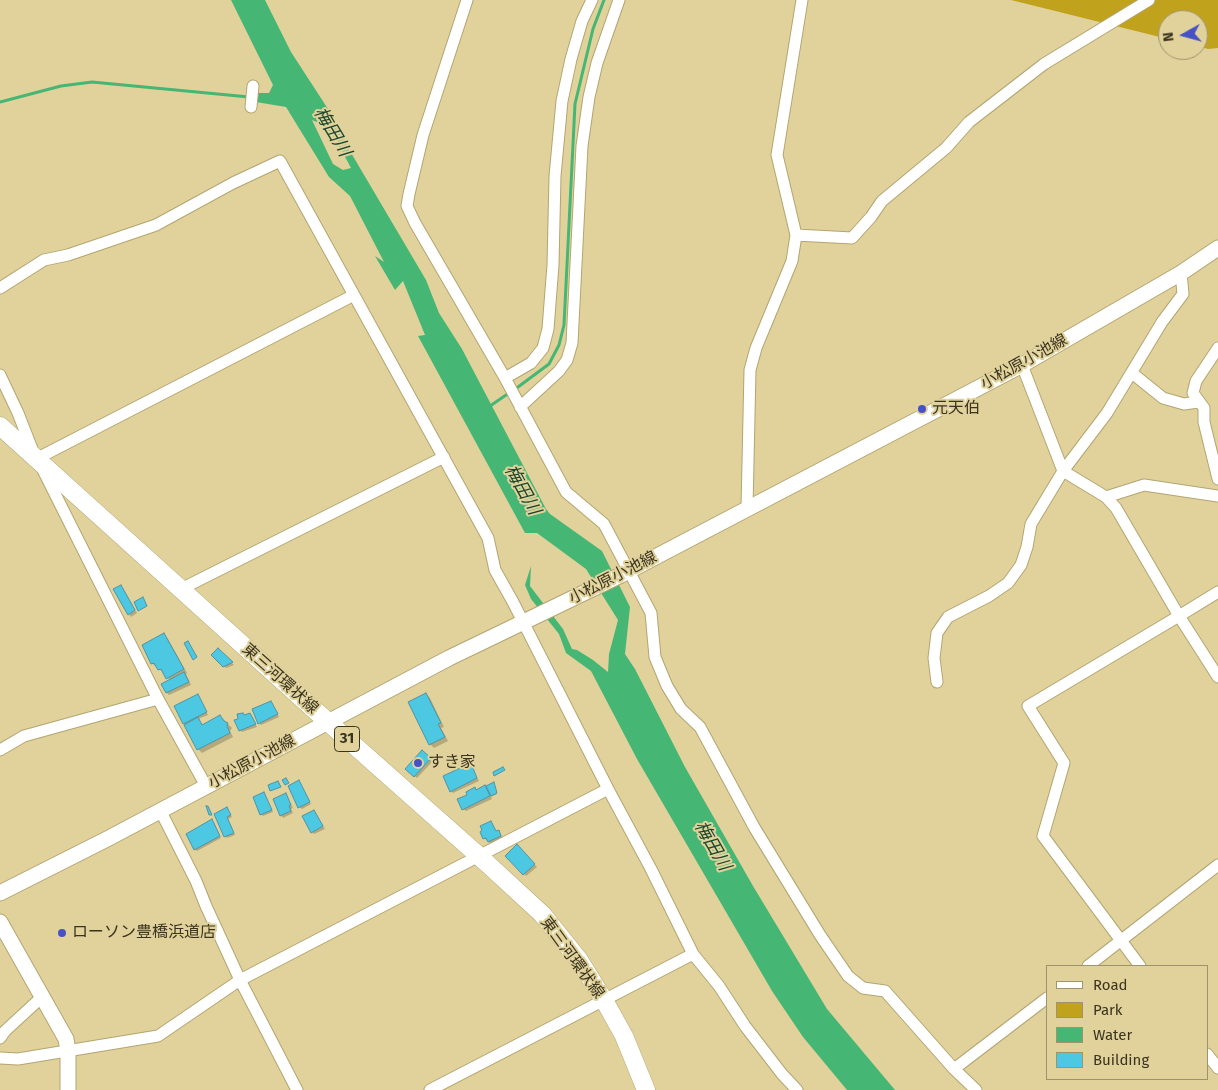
<!DOCTYPE html>
<html>
<head>
<meta charset="utf-8">
<style>
	body { margin:0 }
	#map { position:relative; width:1218px; height:1090px; overflow:hidden; background:#e1d29c; font-family:"Fira Sans",sans-serif }
	canvas { display:block }
	.legend { position:absolute; left:1046px; top:965px; width:162px; height:115px; box-sizing:border-box; background:#e1d29c; border:1px solid #9e936a; margin:0; padding:6px 9px; list-style:none; font-size:15px; color:#3a341f }
	.legend li { display:flex; align-items:center; gap:10px; height:25px }
	.legend b { width:25px; border:1px solid #9e936a }
	.north { position:absolute; left:1158px; top:10px; width:50px; height:50px; box-sizing:border-box; background:#e1d29c; border:1px solid #9e936a; border-radius:50%; rotate:263deg; font-size:14px; font-weight:700; line-height:20px; text-align:center; color:#3a341f }
	.north::after { content:''; display:block; margin:auto; width:18px; height:22px; background:#4751c6; clip-path:polygon(50% 0,100% 100%,50% 72%,0 100%) }
</style>
</head>
<body>
<div id="map">
<canvas width="1218" height="1090"></canvas>
<ul class="legend">
<li><b style="height:6px;background:#fff"></b>Road</li>
<li><b style="height:14px;background:#c1a21d"></b>Park</li>
<li><b style="height:14px;background:#45b674"></b>Water</li>
<li><b style="height:14px;background:#4cc8e3"></b>Building</li>
</ul>
<div class="north">N</div>
</div>
<script>
const context = document.querySelector('canvas').getContext('2d');
context.lineJoin = 'round';
function fill(path, color) {
  context.fillStyle = color;
  context.fill(path, 'evenodd');
}
function toPath(rows) {
  const path = new Path2D();
  for (const r of rows) {
    path.moveTo(r[0], r[1]);
    for (let i = 2; i < r.length; i += 2) path.lineTo(r[i], r[i + 1]);
  }
  return path;
}
function stroke(path, color, width, dash) {
  context.strokeStyle = color;
  context.lineWidth = width;
  context.lineCap = dash ? 'butt' : 'round';
  context.setLineDash(dash || []);
  context.stroke(path);
}
function write(font, color, halo, rows, align = 'center') {
  context.font = font + ' "Fira Sans","Noto Sans JP",sans-serif';
  context.lineWidth = 4;
  context.setLineDash([]);
  context.textBaseline = 'middle';
  context.strokeStyle = halo;
  context.fillStyle = color;
  for (const [text, x, y, turn = 0] of rows) {
    context.save();
    context.translate(x, y);
    context.rotate((+turn || 0) * Math.PI / 180);
    context.textAlign = isNaN(turn) ? turn : align;
    if (halo) context.strokeText(text, 0, 0);
    context.fillText(text, 0, 0);
    context.restore();
  }
}
fill(toPath([
	[1011,0,1218,0,1218,48,1208,49,1198,46,1198,20,1168,20,1168,39]
]), '#c1a21d');
fill(toPath([
	[231,0,265,0,291,52,328,109,347,146,426,280,439,313,462,349,546,509,550,514,602,551,630,607,625,654,635,669,685,767,753,886,827,1009,895,1090,847,1090,803,1037,772,991,637,759,591,671,566,653,559,634,531,599,525,585,531,566,530,586,563,629,572,649,577,650,593,660,608,672,609,654,618,620,586,569,537,533,525,533,418,336,425,335,403,281,395,290,375,256,384,262,350,196,329,177,286,107,256,102,258,93,269,93,273,85],
	[312,120,319,123,335,138,351,168,343,170,333,164]
]), '#45b674');
fill(toPath([
	[123,589,137,613,131,617,129,614],
	[164,635,168,639,187,673,186,674,191,685,169,695,167,693,170,681,165,673,163,673,157,666,156,667,152,663],
	[218,649,234,665,226,668,213,655],
	[426,694,430,698,444,727,441,728,448,741,434,748,430,744],
	[198,695,208,715,198,719,203,725,220,716,232,728,230,731,233,737,202,753,198,749,184,723],
	[271,702,279,717,261,725,259,723],
	[250,714,257,727,242,732,240,730],
	[422,751,433,761,417,778,407,769],
	[470,765,479,781,453,793,451,791],
	[299,781,311,804,302,809,299,807],
	[494,784,497,794,491,797,492,799,466,811,463,809,477,791,485,787,490,792],
	[264,793,273,812,263,816,261,814],
	[286,795,293,808,291,809,293,813,283,818,281,815],
	[227,809,232,817,228,819,235,835,227,838,225,836],
	[314,811,325,829,314,834,312,832],
	[214,823,221,838,197,851,195,849],
	[499,832,503,838,491,844,484,838],
	[517,846,537,867,526,876,507,856]
]), '#0003');
stroke(toPath([
	[0,102,61,86,92,82,249,97],
	[514,390,549,364,559,345,564,325,575,104,593,29,604,0],
	[490,406,509,393]
]), '#45b674', 3);
const building = toPath([
	[121,585,135,610,128,615,113,589,121,585],
	[143,597,147,606,138,611,134,602,143,597],
	[164,633,184,669,166,679,161,669,158,670,154,663,151,664,142,645,164,633],
	[188,641,197,657,193,660,184,643,188,641],
	[218,648,233,662,223,667,211,655,218,648],
	[184,672,189,682,166,693,161,684,184,672],
	[426,693,441,723,438,724,445,737,429,745,408,702,426,693],
	[198,694,207,712,183,724,174,706,198,694],
	[271,701,278,714,258,724,252,709,271,701],
	[243,713,244,715,250,713,256,724,239,731,234,720,238,719,237,714,243,713],
	[220,715,224,721,228,723,227,726,230,733,197,750,184,725,198,717,202,725,220,715],
	[422,750,431,758,414,777,405,769,422,750],
	[471,763,477,778,450,792,443,776,471,763],
	[503,767,505,770,494,776,493,772,503,767],
	[286,778,289,783,285,785,282,780,286,778],
	[299,780,310,802,298,808,288,786,299,780],
	[278,781,281,787,270,791,268,785,278,781],
	[494,782,497,793,491,796,486,786,494,782],
	[485,785,490,796,462,810,457,799,467,795,466,792,475,787,476,790,485,785],
	[264,792,272,810,260,815,253,797,264,792],
	[286,793,291,805,289,806,291,811,280,816,273,799,286,793],
	[206,806,208,806,212,815,209,815,206,806],
	[227,807,231,815,227,817,234,833,224,837,214,814,227,807],
	[314,810,323,826,311,833,302,816,314,810],
	[212,819,220,836,194,850,186,834,212,819],
	[491,821,496,831,499,830,501,836,488,842,486,838,483,839,480,832,482,830,480,826,491,821],
	[517,844,535,864,523,875,505,856,517,844]
]);
fill(building, '#4cc8e3');
stroke(building, '#5093a3', 1);
const street = toPath([
	[467,0,423,135,409,194,407,206,415,223,505,378,566,492,604,524,651,613,655,657,667,686,681,709,700,727,754,827,820,935,848,976,863,988,885,991,954,1069],
	[251,107,253,86],
	[796,235,852,238,871,217,882,201,946,148,969,122,1044,64,1149,0],
	[0,288,44,260,68,255,156,225,233,183,280,161,488,538,495,570,513,602,608,789,651,869,693,954,719,986,745,1026,782,1074,797,1090],
	[1218,348,1196,381,1193,393,1204,408,1204,422,1218,479],
	[1022,365,1063,471,1106,497,1116,508,1179,616,1218,592],
	[1132,373,1163,398,1184,404,1198,402],
	[0,375,18,413,34,454],
	[505,378,531,363,543,348,548,329,553,265,555,176,562,101,571,59,582,21,592,0],
	[520,407,559,371,567,360,572,343,582,146,589,97,597,63,619,0],
	[36,459,354,295],
	[43,470,158,699,206,786],
	[1106,497,1144,485,1218,496],
	[747,508,750,370,756,348,792,261,796,235,777,155,802,0],
	[181,589,444,457],
	[937,682,934,658,937,633,948,617,989,596,1008,583,1021,565,1027,547,1031,524,1063,471,1107,413,1162,322,1183,294,1181,273],
	[0,750,24,736,158,699],
	[160,810,196,881,206,906,240,980,297,1090],
	[1088,966,1218,865],
	[1140,966,1043,836,1064,763,1028,706,1179,616,1218,677],
	[0,1038,5,1031,43,996],
	[1207,1054,1218,1068],
	[0,1058,18,1059,158,1036,240,980,608,789],
	[430,1090,693,954],
	[976,1090,954,1069,1047,998]
]);
const secondary = toPath([
	[0,893,107,839,449,658,621,575,1022,365,1181,273,1218,248],
	[0,922,66,1039,68,1051,68,1090]
]);
const primary = toPath([
	[0,426,328,722,479,856,542,914,579,960,604,1000,624,1036,646,1090]
]);
stroke(street, '#b3a570', 13);
stroke(secondary, '#b3a570', 17);
stroke(primary, '#b3a570', 19);
stroke(street, '#fff', 11);
stroke(secondary, '#fff', 15);
stroke(primary, '#fff', 18);
for (const [x, y, r, color] of [
	[922,409,5,"#4751c6"],
	[418,763,5,"#4751c6"],
	[62,933,5,"#4751c6"]
]) {
  const dot = new Path2D();
  dot.arc(x, y, r, 0, 2 * Math.PI);
  context.fillStyle = color;
  context.fill(dot);
  stroke(dot, '#e1d29c', 2);
}
for (const [x, y, w] of [
	[347,739,25]
]) {
  const box = new Path2D();
  box.roundRect(x - w / 2, y - 12.5, w, 25, 4);
  context.fillStyle = '#e1d29c';
  context.fill(box);
  stroke(box, '#3a341f', 1);
}
write('bold 15px', '#3a341f', null, [
	["31",347,739]
]);
write('16px', '#3a341f', '#e1d29c', [
	["小松原小池線",1024,362,-29],
	["小松原小池線",613,578,-27],
	["東三河環状線",280,679,42],
	["小松原小池線",252,762,-28],
	["東三河環状線",572,958,54]
]);
write('16px', '#3a341f', '#e1d29c', [
	["元天伯",932,409],
	["すき家",428,763],
	["ローソン豊橋浜道店",72,933]
], 'left');
write('italic 18px', '#1a472c', '#e1d29c', [
	["梅田川",332,132,59],
	["梅田川",522,490,61],
	["梅田川",712,846,60]
]);
</script>
</body>
</html>
